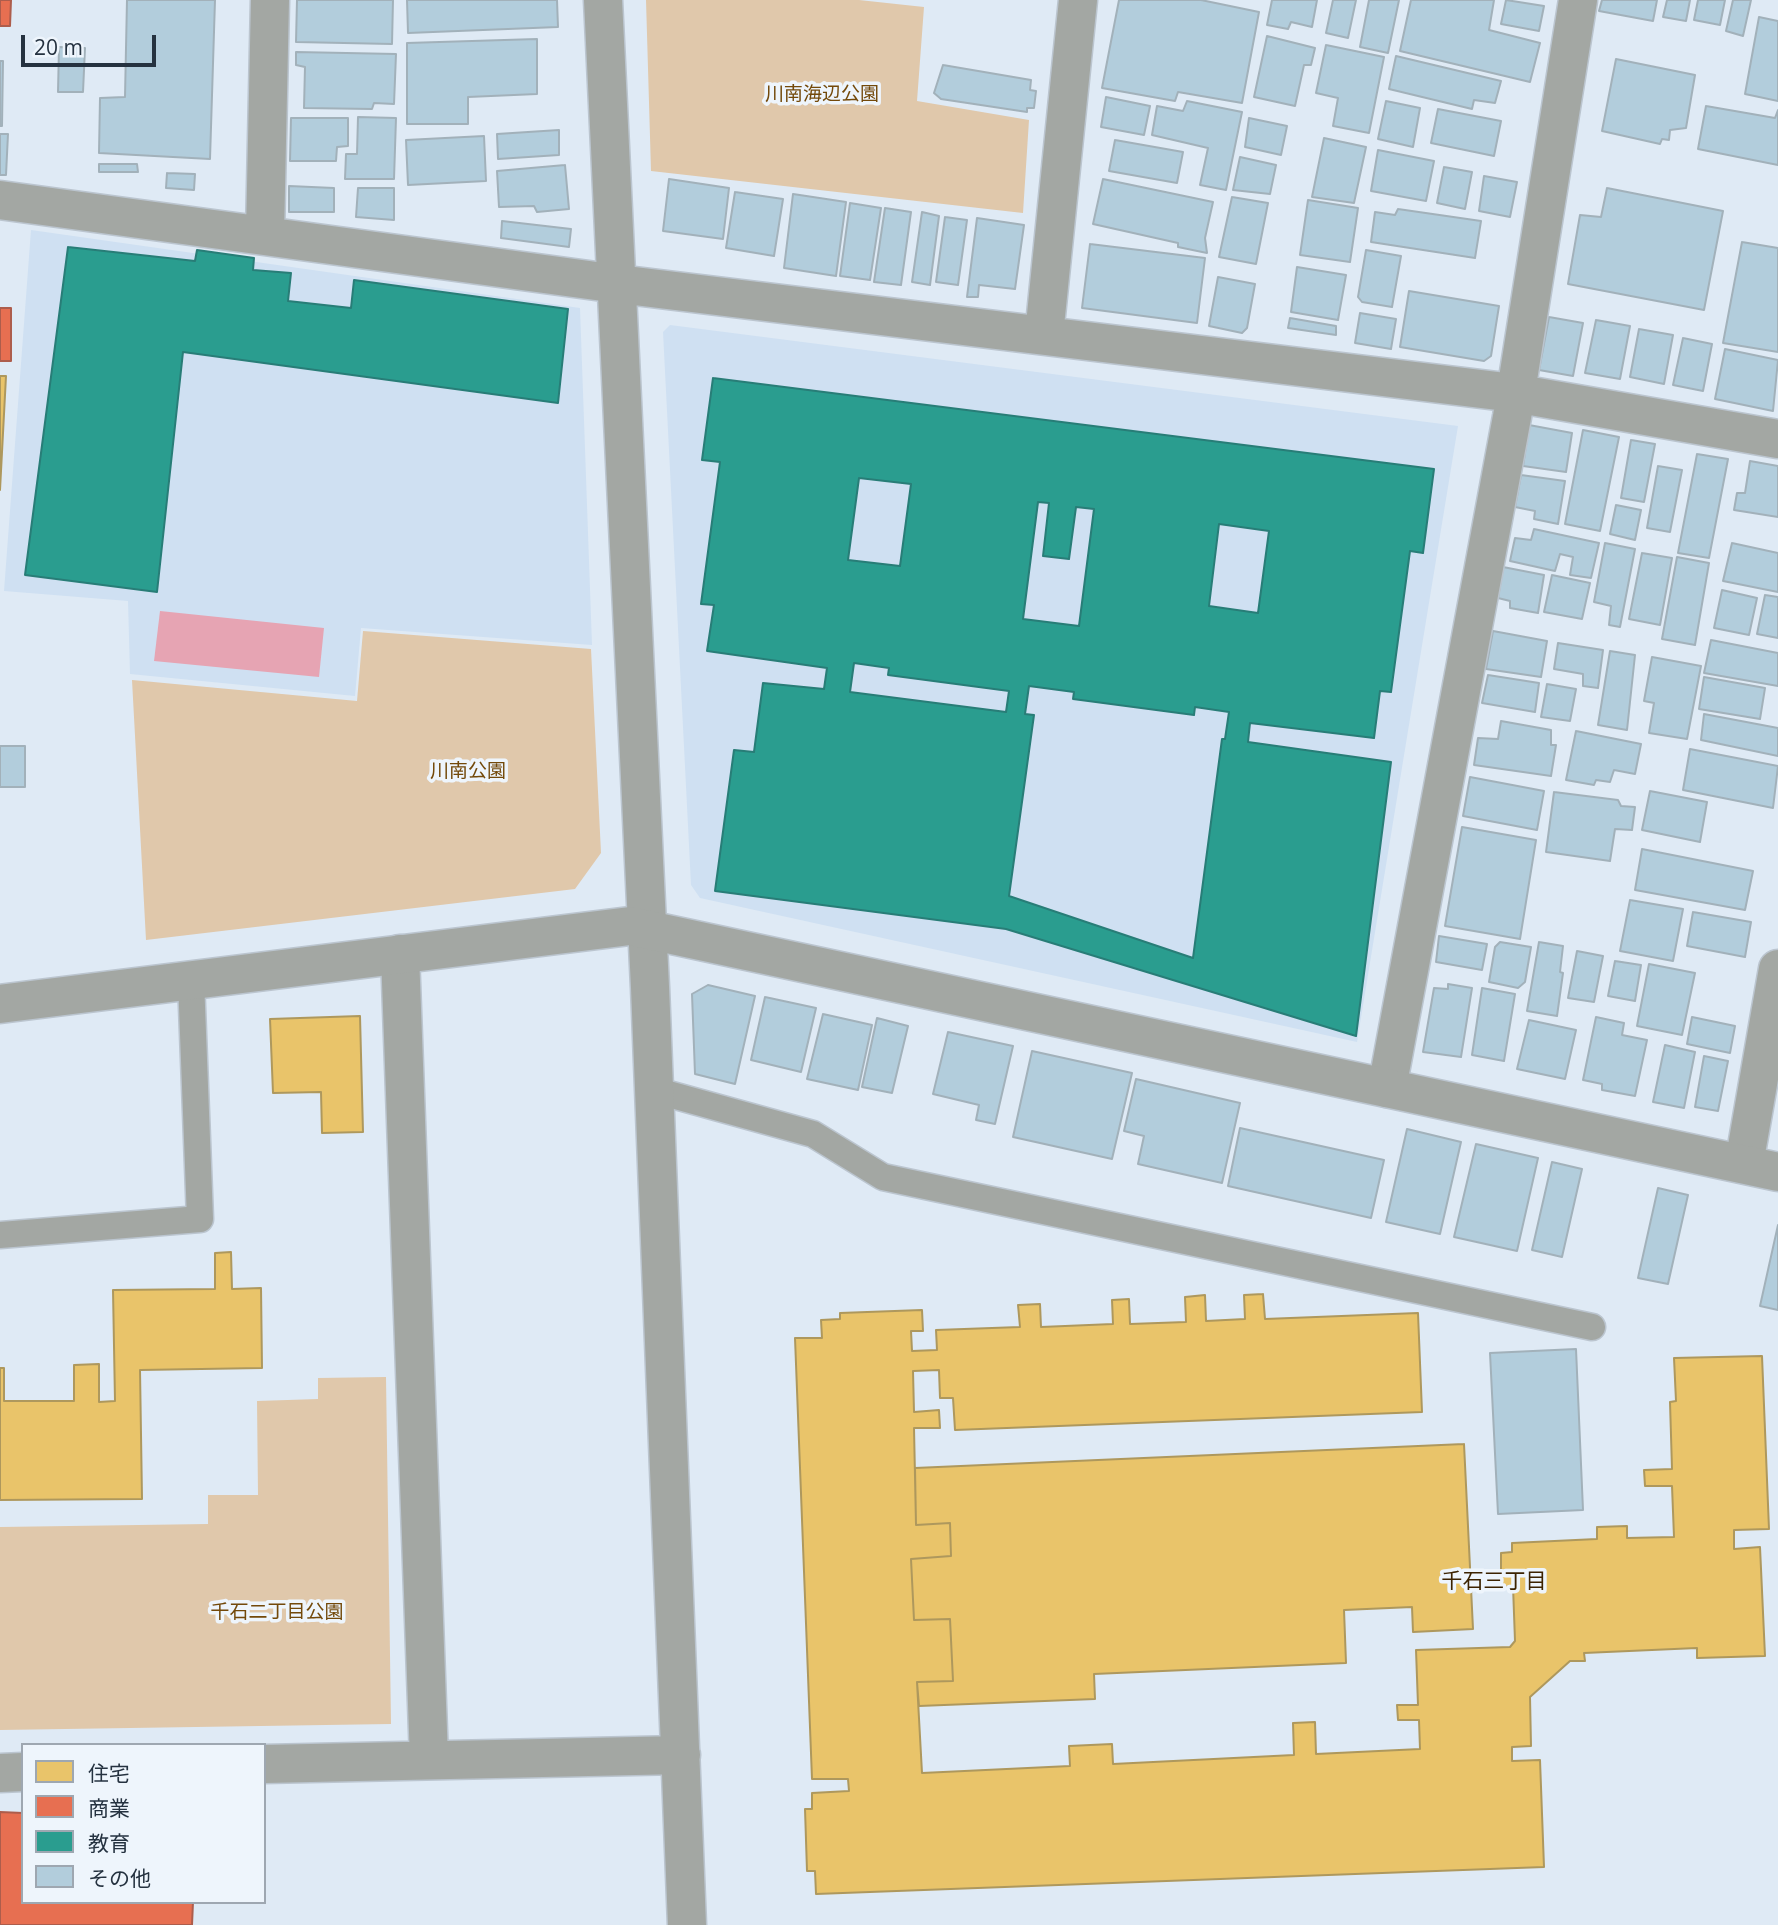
<!DOCTYPE html>
<html>
<head>
<meta charset="utf-8">
<style>
	body { margin:0 }
	#map { position:relative; width:1778px; height:1925px; overflow:hidden; background:#dfeaf5; font-family:"Open Sans","Noto Sans JP",sans-serif }
	canvas { display:block }
	.legend { position:absolute; left:21px; top:1743px; width:245px; height:161px; box-sizing:border-box; background:#eef5fc; border:2px solid #9ea7b1; margin:0; padding:9px 12px; list-style:none; font-size:21px; color:#253240 }
	.legend li { display:flex; align-items:center; gap:14px; height:35px }
	.legend b { width:35px; border:2px solid #9ea7b1 }
	.scale { position:absolute; left:21px; top:35px; width:135px; height:32px; box-sizing:border-box; border:4px solid #253240; border-top:0; padding-left:9px; font-size:21px; line-height:24px; white-space:nowrap; color:#253240; -webkit-text-stroke:5px #eef5fc; paint-order:stroke }
</style>
</head>
<body>
<div id="map">
<canvas width="1778" height="1925"></canvas>
<ul class="legend">
<li><b style="height:19px;background:#e9c46a"></b>住宅</li>
<li><b style="height:19px;background:#e76f51"></b>商業</li>
<li><b style="height:19px;background:#2a9d8f"></b>教育</li>
<li><b style="height:19px;background:#b2cddc"></b>その他</li>
</ul>
<div class="scale">20 m</div>
</div>
<script>
const context = document.querySelector('canvas').getContext('2d');
context.lineJoin = 'round';
function fill(path, color) {
  context.fillStyle = color;
  context.fill(path, 'evenodd');
}
function toPath(rows) {
  const path = new Path2D();
  for (const r of rows) {
    path.moveTo(r[0], r[1]);
    for (let i = 2; i < r.length; i += 2) path.lineTo(r[i], r[i + 1]);
  }
  return path;
}
function stroke(path, color, width, dash) {
  context.strokeStyle = color;
  context.lineWidth = width;
  context.lineCap = dash ? 'butt' : 'round';
  context.setLineDash(dash || []);
  context.stroke(path);
}
function write(font, color, halo, rows, align = 'center') {
  context.font = font + ' "Open Sans","Noto Sans JP",sans-serif';
  context.lineWidth = 7;
  context.setLineDash([]);
  context.textBaseline = 'middle';
  context.strokeStyle = halo;
  context.fillStyle = color;
  for (const [text, x, y, turn = 0] of rows) {
    context.save();
    context.translate(x, y);
    context.rotate((+turn || 0) * Math.PI / 180);
    context.textAlign = isNaN(turn) ? turn : align;
    if (halo) context.strokeText(text, 0, 0);
    context.fillText(text, 0, 0);
    context.restore();
  }
}
fill(toPath([
	[31,230,580,308,592,645,361,628,355,696,130,674,128,601,4,591],
	[670,325,1458,426,1357,1042,700,898,691,885,663,332]
]), '#cfe0f2');
fill(toPath([
	[646,0,859,0,924,7,917,101,1029,120,1023,213,651,171],
	[363,631,591,649,601,853,575,889,146,940,132,680,357,701],
	[386,1377,391,1724,0,1730,0,1527,208,1524,208,1495,258,1495,257,1401,318,1399,318,1378]
]), '#e0c8ab');
fill(toPath([
	[160,611,324,628,319,677,154,661]
]), '#e6a4b3');
const homes = toPath([
	[0,376,6,376,0,490,0,376],
	[360,1016,363,1132,322,1133,321,1092,273,1093,270,1019,360,1016],
	[231,1252,232,1289,261,1288,262,1368,140,1370,142,1499,0,1500,0,1368,4,1368,4,1401,74,1401,74,1365,99,1364,99,1402,115,1401,113,1290,215,1289,215,1253,231,1252],
	[1263,1294,1265,1319,1418,1313,1422,1412,955,1430,953,1398,940,1398,939,1370,913,1371,914,1412,939,1410,940,1428,914,1428,916,1525,950,1523,951,1556,911,1559,914,1620,950,1619,953,1681,917,1682,922,1773,1070,1766,1069,1746,1112,1744,1113,1764,1294,1755,1293,1723,1315,1722,1316,1754,1420,1749,1419,1720,1398,1720,1397,1705,1418,1705,1416,1650,1510,1647,1515,1641,1513,1586,1501,1587,1501,1553,1512,1552,1512,1543,1597,1539,1597,1527,1627,1526,1627,1538,1674,1537,1672,1486,1645,1486,1644,1470,1672,1469,1670,1402,1676,1401,1674,1358,1762,1356,1769,1529,1734,1530,1734,1549,1760,1547,1765,1656,1697,1658,1697,1648,1584,1653,1585,1661,1570,1661,1530,1697,1531,1746,1512,1747,1512,1761,1540,1760,1544,1867,816,1894,815,1871,807,1871,805,1809,812,1809,812,1793,849,1791,848,1779,812,1779,795,1338,822,1338,821,1320,840,1319,840,1313,922,1310,923,1331,911,1331,912,1351,937,1350,936,1330,1020,1327,1018,1305,1040,1304,1041,1327,1113,1324,1112,1300,1129,1299,1130,1324,1186,1322,1185,1297,1205,1295,1206,1321,1245,1319,1244,1295,1263,1294],
	[1464,1444,1473,1629,1413,1632,1412,1607,1344,1610,1346,1663,1094,1674,1095,1699,919,1706,917,1682,953,1681,950,1619,914,1620,911,1559,951,1556,950,1523,916,1525,915,1468,1464,1444]
]);
fill(homes, '#e9c46a');
stroke(homes, '#ae985d', 2);
const shops = toPath([
	[0,0,11,0,10,26,0,26,0,0],
	[0,308,11,308,11,361,0,361,0,308],
	[0,1812,23,1813,23,1902,193,1902,192,1925,0,1925,0,1812]
]);
fill(shops, '#e76f51');
stroke(shops, '#ad5d4c', 2);
const schools = toPath([
	[68,247,195,261,197,250,254,258,253,270,291,273,288,301,351,308,354,280,568,309,558,403,183,352,157,592,25,575,68,247],
	[713,378,1434,469,1423,553,1410,551,1391,692,1380,691,1374,738,1250,723,1248,742,1391,762,1356,1036,1006,929,715,891,734,750,754,752,763,683,824,689,827,668,707,651,714,605,701,604,720,462,702,460,713,378],
	[859,478,911,484,900,566,848,560,859,478],
	[1038,502,1049,503,1043,556,1069,559,1076,507,1094,509,1079,626,1023,619,1038,502],
	[1219,524,1269,531,1258,613,1209,606,1219,524],
	[854,663,889,668,888,675,1009,691,1006,712,850,692,854,663],
	[1029,686,1074,692,1073,699,1194,715,1195,707,1229,712,1225,739,1222,739,1193,958,1009,896,1034,715,1025,714,1029,686]
]);
fill(schools, '#2a9d8f');
stroke(schools, '#287d77', 2);
const building = toPath([
	[127,0,215,0,210,159,99,153,100,98,125,97,127,0],
	[297,0,393,0,392,44,296,42,297,0],
	[407,0,557,0,558,27,408,33,407,0],
	[1119,0,1201,0,1259,12,1242,103,1178,92,1175,101,1102,88,1119,0],
	[1272,0,1317,0,1312,27,1291,22,1288,29,1267,25,1272,0],
	[1333,0,1356,0,1348,38,1326,33,1333,0],
	[1369,0,1399,0,1388,53,1360,47,1369,0],
	[1411,0,1494,0,1489,30,1540,43,1530,82,1400,51,1411,0],
	[1506,0,1544,6,1539,31,1501,24,1506,0],
	[1602,0,1657,0,1653,21,1599,11,1602,0],
	[1667,0,1690,0,1686,21,1663,17,1667,0],
	[1698,0,1725,0,1720,25,1694,20,1698,0],
	[1733,0,1751,0,1743,36,1726,31,1733,0],
	[1759,17,1778,21,1778,101,1745,94,1759,17],
	[1267,36,1315,48,1311,65,1304,65,1295,106,1254,97,1267,36],
	[537,39,537,94,468,97,468,124,407,124,407,43,537,39],
	[1326,45,1384,57,1369,133,1333,126,1338,98,1316,93,1326,45],
	[59,47,85,48,83,92,58,92,59,47],
	[296,52,396,54,394,104,374,103,372,109,304,108,305,67,296,65,296,52],
	[1396,56,1501,81,1495,103,1474,100,1472,109,1389,89,1396,56],
	[1616,59,1695,75,1686,128,1670,130,1669,140,1662,139,1660,144,1602,131,1616,59],
	[0,61,3,61,2,126,0,126,0,61],
	[943,65,1031,80,1030,90,1036,91,1034,108,1027,108,1027,112,941,99,934,93,943,65],
	[1106,97,1150,106,1144,135,1101,127,1106,97],
	[1187,101,1242,112,1226,190,1200,185,1208,148,1152,135,1157,106,1183,111,1187,101],
	[1386,101,1420,108,1413,147,1378,139,1386,101],
	[1706,106,1775,118,1778,110,1778,165,1698,149,1706,106],
	[1438,109,1501,121,1494,156,1431,143,1438,109],
	[358,117,396,118,394,179,345,179,346,154,357,154,358,117],
	[291,118,348,118,348,146,337,147,336,161,290,161,291,118],
	[1249,118,1287,126,1281,155,1245,147,1249,118],
	[559,130,559,155,498,159,497,134,559,130],
	[0,134,8,134,6,175,0,175,0,134],
	[484,136,486,181,408,185,406,140,484,136],
	[1324,138,1366,147,1354,203,1312,197,1324,138],
	[1115,140,1183,152,1177,183,1109,171,1115,140],
	[1378,150,1434,161,1426,201,1371,191,1378,150],
	[1240,157,1276,165,1270,194,1233,190,1240,157],
	[99,164,137,164,138,172,99,172,99,164],
	[565,165,569,209,537,212,534,206,499,207,497,171,565,165],
	[1444,167,1472,172,1465,209,1437,203,1444,167],
	[167,173,195,174,194,190,166,188,167,173],
	[1484,176,1517,182,1510,217,1479,211,1484,176],
	[669,179,729,188,723,239,663,231,669,179],
	[1103,179,1213,202,1205,238,1207,253,1178,247,1178,243,1093,224,1103,179],
	[289,186,334,188,334,212,289,212,289,186],
	[358,188,394,188,394,220,356,217,358,188],
	[1607,188,1723,211,1704,310,1568,284,1580,215,1601,217,1607,188],
	[735,192,783,199,774,256,726,248,735,192],
	[793,194,846,202,836,276,784,268,793,194],
	[1232,197,1268,203,1256,264,1219,257,1232,197],
	[1308,200,1358,208,1350,262,1300,255,1308,200],
	[850,203,881,208,870,280,840,276,850,203],
	[885,208,911,212,901,285,874,282,885,208],
	[1398,209,1481,221,1475,258,1371,242,1375,212,1395,215,1398,209],
	[922,212,939,216,930,285,912,282,922,212],
	[945,217,967,220,958,285,936,282,945,217],
	[977,218,1024,225,1015,289,979,285,978,297,967,297,977,218],
	[502,221,571,229,569,247,501,238,502,221],
	[1742,242,1778,248,1778,352,1723,343,1742,242],
	[1090,244,1205,258,1197,323,1082,308,1090,244],
	[1366,250,1401,256,1392,307,1362,302,1358,297,1366,250],
	[1297,267,1346,275,1338,320,1291,312,1297,267],
	[1218,277,1255,284,1247,328,1242,333,1209,326,1218,277],
	[1409,291,1499,306,1491,356,1484,361,1400,347,1409,291],
	[1360,313,1396,319,1391,349,1355,343,1360,313],
	[1549,317,1583,323,1573,376,1539,370,1549,317],
	[1290,318,1336,326,1336,335,1288,328,1290,318],
	[1596,320,1630,326,1620,379,1585,373,1596,320],
	[1639,329,1673,335,1664,384,1630,377,1639,329],
	[1683,338,1712,344,1703,391,1673,385,1683,338],
	[1725,349,1778,360,1773,411,1715,399,1725,349],
	[1529,425,1572,433,1566,472,1523,466,1529,425],
	[1583,430,1619,437,1600,531,1565,524,1583,430],
	[1631,440,1655,444,1644,502,1621,498,1631,440],
	[1697,454,1728,459,1709,558,1678,553,1697,454],
	[1750,461,1778,466,1778,517,1734,510,1737,493,1745,493,1750,461],
	[1658,466,1682,470,1670,532,1647,528,1658,466],
	[1521,475,1565,481,1558,524,1534,519,1535,511,1515,507,1521,475],
	[1616,505,1641,510,1635,540,1610,534,1616,505],
	[1534,529,1599,543,1591,578,1570,575,1573,557,1560,554,1555,571,1510,561,1515,538,1531,540,1534,529],
	[1605,543,1635,549,1620,627,1609,625,1611,606,1594,602,1605,543],
	[1732,543,1778,553,1778,592,1723,581,1732,543],
	[1642,553,1672,558,1660,625,1629,619,1642,553],
	[1677,557,1709,563,1695,645,1662,639,1677,557],
	[1503,567,1544,575,1538,613,1510,608,1510,601,1498,598,1503,567],
	[1552,575,1590,583,1582,619,1544,612,1552,575],
	[1722,590,1757,598,1749,635,1714,628,1722,590],
	[1765,595,1778,597,1778,638,1757,634,1765,595],
	[1493,631,1547,641,1541,677,1486,669,1493,631],
	[1711,640,1778,653,1778,686,1704,673,1711,640],
	[1558,643,1603,650,1598,688,1583,686,1583,674,1554,669,1558,643],
	[1610,651,1635,655,1627,730,1598,725,1610,651],
	[1652,657,1701,666,1687,739,1649,733,1654,703,1644,701,1652,657],
	[1488,675,1539,683,1535,712,1482,703,1488,675],
	[1704,677,1765,688,1760,719,1699,709,1704,677],
	[1547,684,1576,689,1570,721,1541,717,1547,684],
	[1704,714,1778,728,1778,756,1701,740,1704,714],
	[1501,721,1551,730,1551,745,1556,745,1551,776,1474,765,1478,738,1498,739,1501,721],
	[1576,731,1641,744,1635,774,1614,770,1610,782,1596,780,1594,785,1566,780,1576,731],
	[0,746,25,746,25,787,0,787,0,746],
	[1690,749,1778,766,1773,808,1683,790,1690,749],
	[1470,777,1544,791,1537,830,1463,816,1470,777],
	[1650,791,1707,802,1700,842,1642,830,1650,791],
	[1554,792,1618,800,1621,806,1635,807,1632,830,1615,829,1610,861,1546,852,1554,792],
	[1462,827,1536,840,1520,939,1445,926,1462,827],
	[1642,849,1753,871,1745,910,1635,890,1642,849],
	[1630,900,1683,909,1673,961,1620,951,1630,900],
	[1693,912,1751,922,1745,957,1687,946,1693,912],
	[1439,936,1487,944,1482,970,1436,962,1439,936],
	[1500,942,1531,947,1525,982,1518,988,1489,982,1495,947,1500,942],
	[1539,942,1563,946,1560,972,1563,973,1557,1016,1527,1011,1539,942],
	[1577,951,1603,956,1594,1002,1568,998,1577,951],
	[1615,961,1641,965,1635,1001,1608,996,1615,961],
	[1649,964,1695,973,1682,1035,1637,1026,1649,964],
	[1448,984,1472,988,1461,1057,1423,1052,1434,988,1448,989,1448,984],
	[708,985,755,996,735,1084,695,1074,692,994,708,985],
	[1482,988,1515,994,1504,1061,1472,1055,1482,988],
	[765,997,816,1008,801,1072,751,1060,765,997],
	[823,1014,872,1025,858,1090,807,1079,823,1014],
	[1596,1017,1624,1023,1622,1035,1647,1040,1635,1096,1602,1090,1602,1084,1583,1080,1596,1017],
	[1692,1017,1735,1026,1730,1053,1687,1044,1692,1017],
	[877,1018,908,1026,892,1093,862,1087,877,1018],
	[1529,1020,1576,1030,1565,1079,1517,1069,1529,1020],
	[948,1032,1013,1046,995,1124,976,1120,979,1105,933,1094,948,1032],
	[1665,1045,1695,1052,1684,1108,1653,1102,1665,1045],
	[1032,1051,1132,1073,1112,1159,1013,1137,1032,1051],
	[1704,1056,1728,1061,1718,1111,1695,1107,1704,1056],
	[1136,1079,1240,1103,1222,1183,1138,1164,1144,1136,1124,1131,1136,1079],
	[1240,1128,1384,1160,1371,1218,1228,1186,1240,1128],
	[1407,1129,1461,1142,1440,1234,1386,1222,1407,1129],
	[1476,1144,1538,1158,1517,1251,1454,1237,1476,1144],
	[1552,1162,1582,1169,1562,1257,1532,1250,1552,1162],
	[1658,1188,1688,1195,1668,1284,1638,1278,1658,1188],
	[1778,1225,1778,1310,1760,1306,1778,1225],
	[1576,1349,1583,1510,1498,1514,1490,1353,1576,1349]
]);
fill(building, '#b2cddc');
stroke(building, '#a2b1ba', 2);
const service = toPath([
	[654,1090,813,1134,883,1177,1592,1327],
	[0,1235,200,1219,191,980]
]);
const minor = toPath([
	[603,0,650,987,687,1925],
	[0,200,618,284,1514,393,1778,439],
	[265,234,270,0],
	[1044,335,1078,0],
	[400,954,429,1759],
	[1387,1088,1512,417,1578,0],
	[1744,1164,1778,969],
	[264,1764,681,1755],
	[0,1773,23,1772]
]);
const tertiary = toPath([
	[0,1004,630,926,1778,1172]
]);
stroke(service, '#bbc5cf', 29);
stroke(minor, '#bbc5cf', 41);
stroke(tertiary, '#bbc5cf', 41);
stroke(service, '#a3a7a3', 26);
stroke(minor, '#a3a7a3', 38);
stroke(tertiary, '#a3a7a3', 38);
write('19px', '#73490a', '#eef5fc', [
	["川南海辺公園",822,95],
	["川南公園",468,772],
	["千石二丁目公園",277,1613]
]);
write('21px', '#3c2301', '#eef5fc', [
	["千石三丁目",1494,1582]
]);
</script>
</body>
</html>
